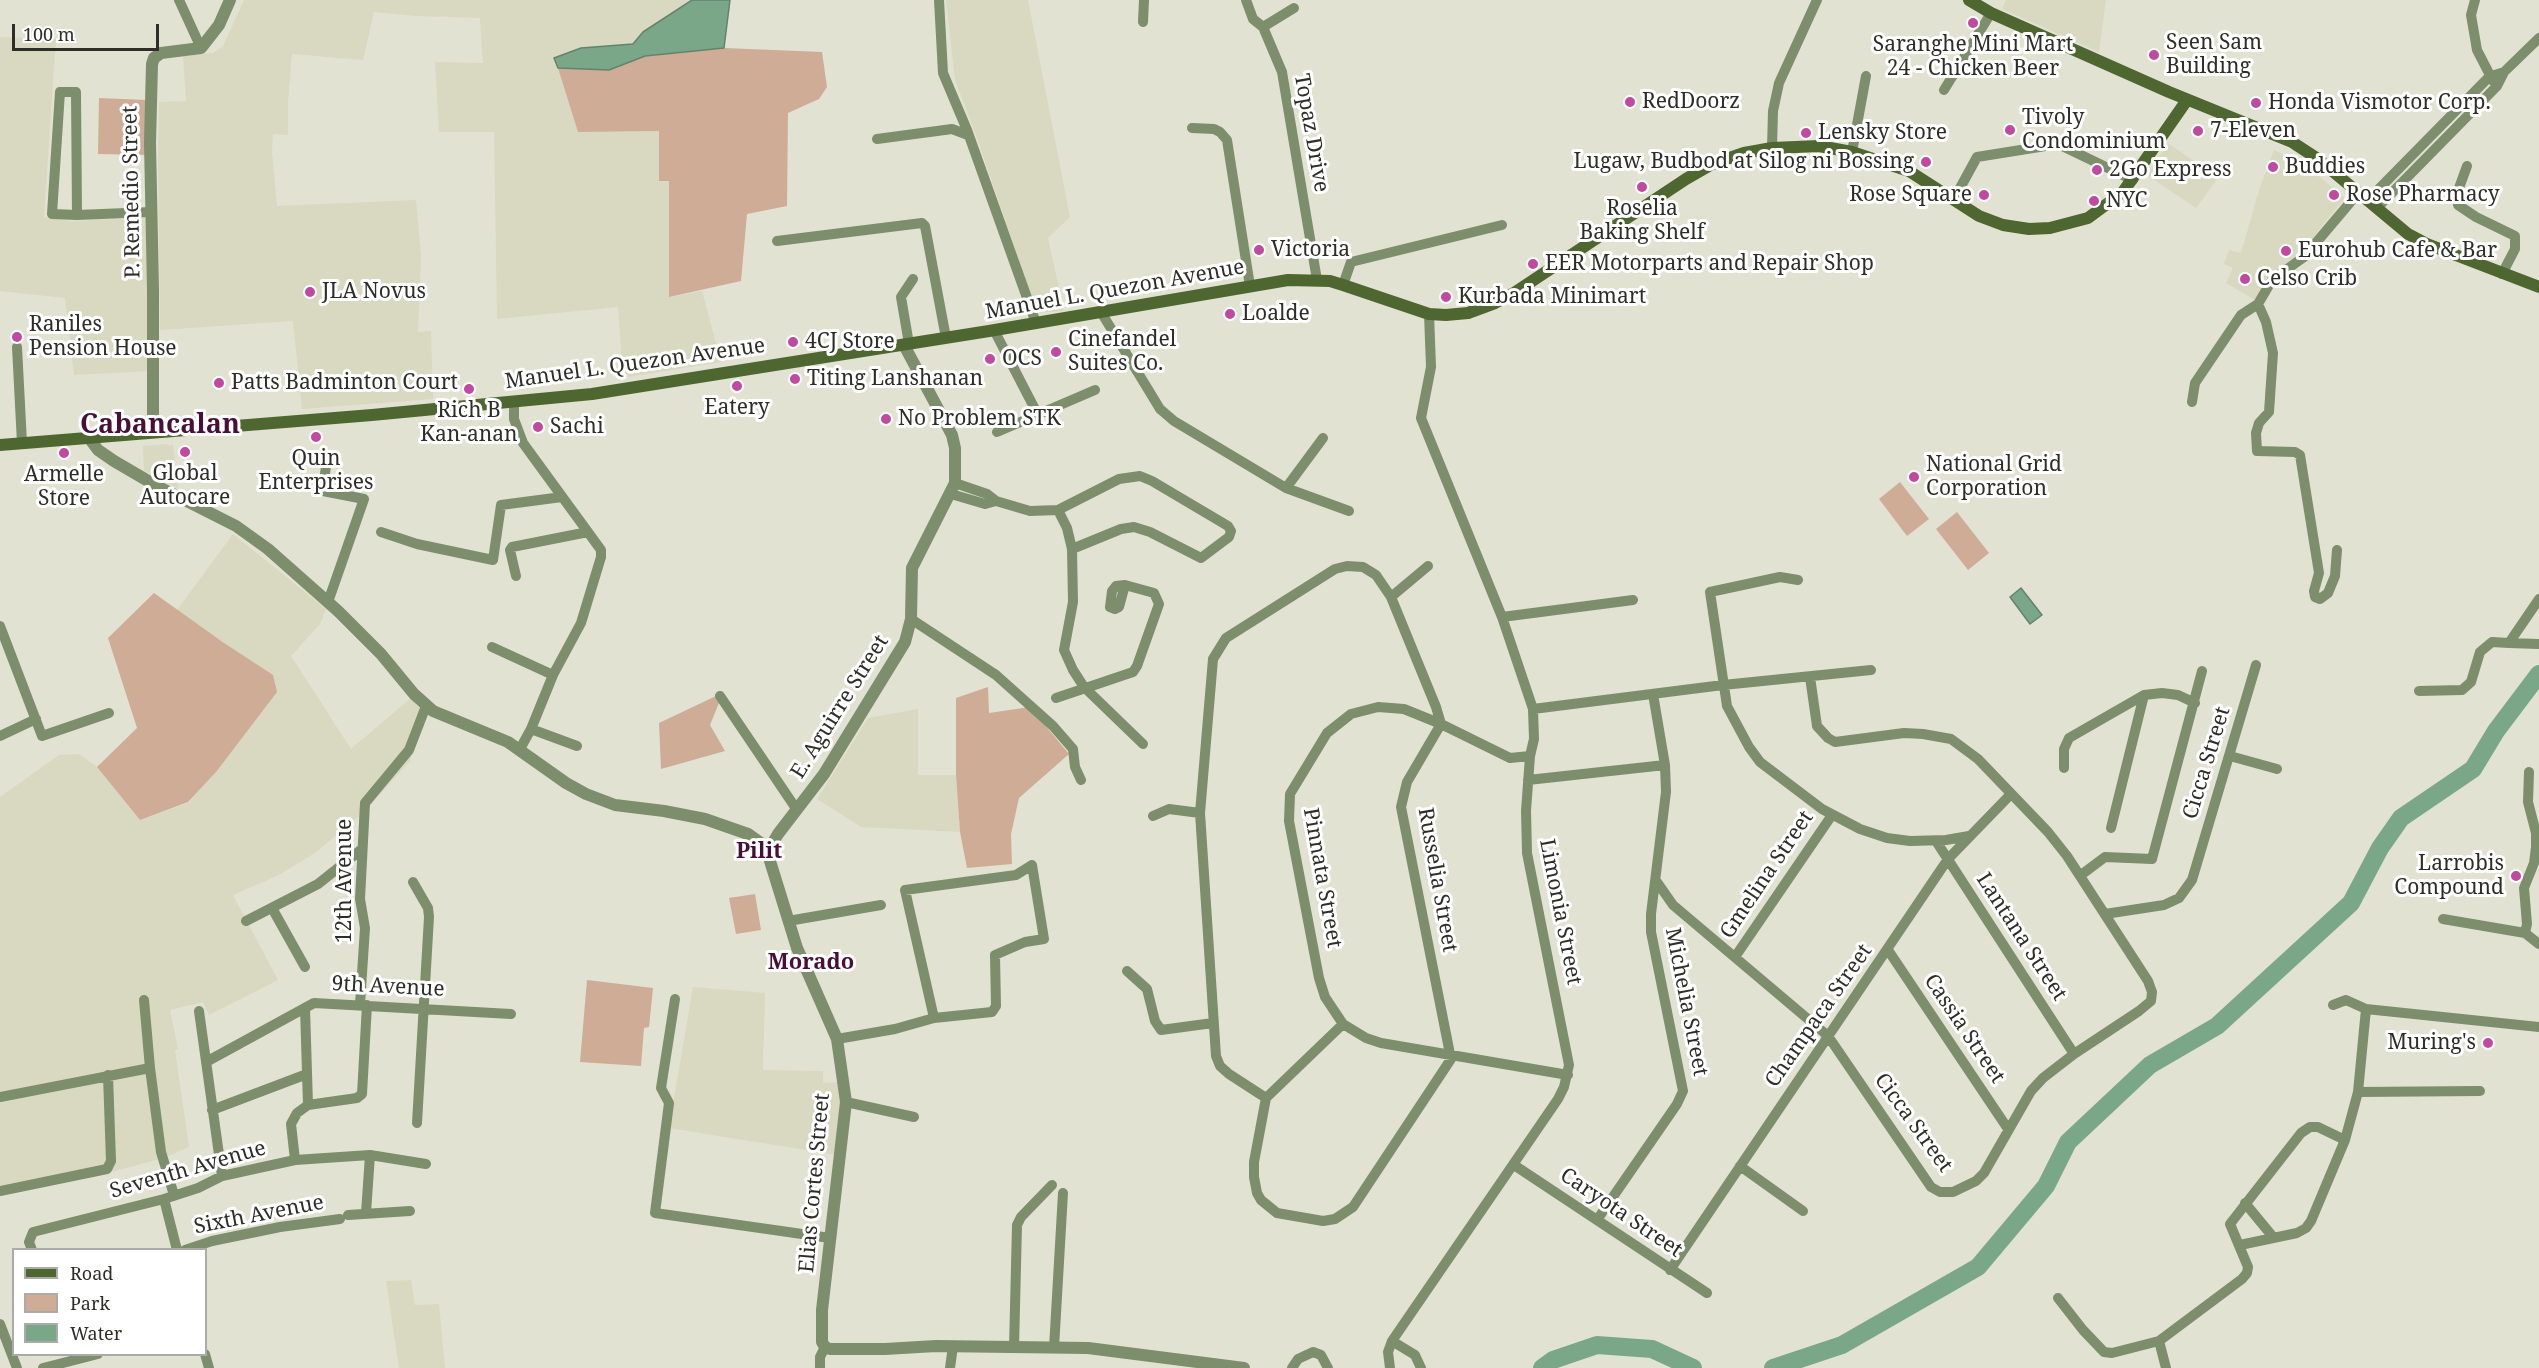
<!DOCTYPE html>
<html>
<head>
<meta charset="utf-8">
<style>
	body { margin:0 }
	#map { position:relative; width:2539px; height:1368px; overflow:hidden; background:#e2e2d2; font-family:"Noto Serif",serif }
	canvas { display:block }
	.legend { position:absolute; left:12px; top:1248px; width:195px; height:108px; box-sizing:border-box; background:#fff; border:2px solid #ababa9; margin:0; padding:8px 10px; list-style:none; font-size:18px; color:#2e2e28 }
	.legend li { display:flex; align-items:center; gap:12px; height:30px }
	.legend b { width:30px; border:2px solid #ababa9 }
	.scale { position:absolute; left:12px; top:24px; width:147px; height:27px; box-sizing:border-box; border:3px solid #2e2e28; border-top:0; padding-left:8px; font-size:18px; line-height:21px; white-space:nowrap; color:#2e2e28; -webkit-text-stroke:4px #fff; paint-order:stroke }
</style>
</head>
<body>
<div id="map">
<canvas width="2539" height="1368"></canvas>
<ul class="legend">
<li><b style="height:8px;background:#4e6731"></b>Road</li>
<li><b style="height:16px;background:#cfac96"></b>Park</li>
<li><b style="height:16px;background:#7ba789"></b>Water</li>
</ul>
<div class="scale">100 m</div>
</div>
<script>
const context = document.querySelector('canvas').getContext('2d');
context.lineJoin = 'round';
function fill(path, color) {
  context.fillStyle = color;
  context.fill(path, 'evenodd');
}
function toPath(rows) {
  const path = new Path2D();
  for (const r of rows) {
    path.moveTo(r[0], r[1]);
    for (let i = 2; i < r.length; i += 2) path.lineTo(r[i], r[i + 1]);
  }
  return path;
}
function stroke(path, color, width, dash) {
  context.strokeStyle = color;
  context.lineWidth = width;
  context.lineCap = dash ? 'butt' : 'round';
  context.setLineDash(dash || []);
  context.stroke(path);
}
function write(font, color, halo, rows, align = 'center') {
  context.font = font + ' "Noto Serif",serif';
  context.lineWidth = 6;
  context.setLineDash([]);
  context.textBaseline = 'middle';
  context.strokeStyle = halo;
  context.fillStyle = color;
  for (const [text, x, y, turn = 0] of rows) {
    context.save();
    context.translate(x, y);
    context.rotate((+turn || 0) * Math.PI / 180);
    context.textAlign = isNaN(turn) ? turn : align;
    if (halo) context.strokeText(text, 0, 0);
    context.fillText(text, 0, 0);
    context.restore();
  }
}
fill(toPath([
	[244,0,730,0,724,48,645,56,609,70,559,68,578,132,659,131,659,180,669,181,669,297,702,291,721,362,623,378,618,307,497,319,494,132,439,132,435,62,483,63,480,18,416,16,374,12,363,60,292,54,288,101,288,135,273,134,272,152,277,206,416,200,421,256,418,332,431,331,433,399,302,409,293,321,160,330,158,157,159,102,186,101,183,56,213,53,223,46],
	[946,0,1028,0,1070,217,1048,238,1064,311,1037,313,977,138,955,80],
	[2006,0,2106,0,2099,52,2002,9],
	[0,37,56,39,44,217,71,221,146,218,150,371,74,375,65,298,0,291],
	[2168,143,2218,178,2196,208,2147,175],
	[2274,150,2304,164,2345,198,2320,228,2301,258,2283,270,2258,302,2226,283,2233,268,2224,264,2229,250,2241,253,2259,190],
	[167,444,170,446,173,444,178,488,144,471,143,446],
	[233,534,326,609,320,624,291,656,351,749,411,698,425,715,410,761,364,812,315,853,277,876,233,895,278,980,209,1015,203,1002,170,1010,178,1049,175,1050,189,1147,164,1158,115,1171,0,1195,0,797,59,755,79,754,97,767,140,820,188,803,199,790,216,772,224,643,177,610],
	[918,709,918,775,956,775,960,832,861,827,817,799,868,718],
	[693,987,765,993,763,1070,823,1071,823,1083,840,1082,841,1111,837,1155,669,1128],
	[411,1280,415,1305,439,1304,445,1368,399,1368,386,1281]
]), '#d9d8c1');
fill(toPath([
	[724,48,822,52,827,87,819,99,788,113,787,206,747,214,741,281,669,297,669,181,659,181,659,131,578,132,558,68,609,70,645,56],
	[99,98,147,100,146,155,98,154],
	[1900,482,1929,519,1907,536,1879,499],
	[1957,512,1989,553,1968,570,1936,529],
	[154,593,224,643,273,675,277,692,216,772,188,802,140,820,97,767,137,728,108,638],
	[988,687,989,713,1030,707,1069,754,1019,798,1011,834,1012,864,967,868,960,832,956,775,956,698],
	[716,696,719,703,710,725,725,751,661,769,659,723],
	[755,894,761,930,736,934,729,898],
	[587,980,653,988,649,1027,644,1028,641,1066,580,1062]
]), '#cfac96');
const water = toPath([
	[692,0,730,0,724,48,645,56,609,70,558,68,554,58,581,48,633,44,643,32,692,0],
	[2021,588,2042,615,2030,624,2010,597,2021,588]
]);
fill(water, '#7ba789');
stroke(water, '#64836c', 1.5);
stroke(toPath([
	[1542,1368,1553,1360,1597,1345,1652,1349,1693,1368],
	[1773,1368,1842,1345,1978,1267,2046,1186,2068,1142,2150,1065,2217,1026,2351,903,2380,848,2401,818,2473,769,2496,731,2539,674]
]), '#7ba789', 18);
stroke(toPath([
	[179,0,201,48],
	[939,0,943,73,967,130,1036,323],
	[1246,0,1253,19,1263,27,1282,72,1317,280],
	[2475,0,2471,15,2477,50,2493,81],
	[1143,22,1144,0],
	[1263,27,1294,8],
	[1944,90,1991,13],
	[1192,128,1214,129,1220,132,1227,140,1250,286],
	[877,139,952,129,968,135],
	[1772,148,1773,111,1779,83,1817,0],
	[1852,152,1866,76],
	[2467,166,2459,188,2458,205,2476,217,2515,236,2515,249,2502,274],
	[1954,199,1977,157,2058,144,2133,180],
	[2368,200,2489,77,2504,72],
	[2377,208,2497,86,2504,72,2539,38],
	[77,215,76,92,60,92,52,214,77,215,151,212],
	[777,241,922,223,925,226,946,338],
	[1343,285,1351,262,1502,225],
	[2258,304,2266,322,2273,353,2269,412,2259,423,2256,433,2257,451,2295,452,2300,455,2319,573,2314,591,2315,597,2320,599,2328,593,2335,576,2337,550],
	[1101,312,1160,409,1174,421,1286,488,1349,511],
	[994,330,1038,415],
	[909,344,901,297,913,279],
	[17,347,22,443],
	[514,401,514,419,523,443,601,550,601,557,581,623,553,675,531,729,520,749],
	[2192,402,2195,383,2241,315,2258,304,2272,280,2304,257,2359,192],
	[997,432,1095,390],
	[327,457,323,491,364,499,328,602],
	[955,483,987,494,996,501,1030,511,1058,510,1067,528,1072,549,1073,602,1064,650,1073,670,1084,687,1143,744],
	[1286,488,1323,438],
	[951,494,985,504,996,501],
	[1058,510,1119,479,1140,476,1152,481,1228,526,1231,531,1229,537,1201,558,1150,532,1134,527,1121,529,1072,549],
	[381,532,417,544,493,560,501,505,562,497],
	[516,576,510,550,512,547,588,532],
	[1798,580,1780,577,1710,592,1727,706,1749,747,1760,762,1822,809,1860,829,1887,838,1910,841,1946,840,1969,836],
	[1391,597,1428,566],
	[1502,617,1633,600],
	[911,619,996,675,1053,726,1073,749,1075,767,1081,780],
	[0,626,42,736,109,713],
	[2509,643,2539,644],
	[492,647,553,675],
	[2419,691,2462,690,2471,682,2480,652,2492,642,2509,643,2539,599],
	[720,696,797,810],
	[1056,698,1133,672,1137,666,1159,604,1154,593,1125,585,1116,586,1112,591,1110,607,1115,609,1119,607,1125,585],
	[1533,709,1723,685,1871,670],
	[531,729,577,746],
	[0,736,36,719],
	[1530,756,1510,758,1441,724,1404,709,1378,707,1351,714,1327,733,1290,794,1289,821,1319,978,1325,997,1343,1024,1366,1038,1381,1043,1568,1075],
	[2230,756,2277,769],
	[2064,768,2064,749,2069,738,2144,695,2162,693,2178,695,2195,703],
	[2529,772,2528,802,2536,833,2536,847,2534,863,2524,888,2527,924,2525,933,2539,944],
	[1528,780,1665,765],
	[1153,816,1169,809,1200,813],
	[2111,828,2144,695],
	[1936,841,2074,1054],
	[2081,875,2105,857,2152,859,2202,671],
	[413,882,428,908,429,917,417,1123],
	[1657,882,1673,905,1828,1036,1931,1187,1940,1192,1953,1192,1976,1181,1984,1173,2031,1091,2043,1078,2074,1054,2139,1011,2151,1001,2152,992,2148,981,2067,856,2048,832,1978,759,1951,739,1923,734,1904,733,1835,742,1828,738,1817,726,1810,677],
	[272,908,305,967],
	[2105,914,2164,905,2179,898,2192,880,2256,665],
	[2443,919,2525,933],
	[246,921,318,884,362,849],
	[788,921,881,905],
	[1888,950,2008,1129],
	[1735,957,1832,815],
	[1127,971,1147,989,1155,1021,1161,1030,1213,1023],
	[675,999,661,1088,669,1103,655,1213,830,1238],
	[144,1000,150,1068,161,1152,174,1195],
	[360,1004,365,928,360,899,365,803,409,750,426,706],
	[2333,1005,2346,1000,2366,1009,2539,1027],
	[305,1008,308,1105],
	[199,1011,222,1176],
	[837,1039,895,1029,934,1018,992,1012,996,1006,995,955,1025,942,1044,939,1032,865,1016,875,905,890,934,1018],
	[206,1062,314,1003,511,1014],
	[2358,1092,2480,1091],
	[0,1097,150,1068],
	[1266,1098,1229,1074,1220,1066,1216,1056,1200,813,1213,659,1226,638,1335,569,1347,566,1363,567,1376,575,1391,597,1436,707,1441,724,1407,782,1401,807,1451,1059,1353,1207,1335,1219,1323,1221,1277,1213,1261,1200,1257,1193,1254,1177,1254,1162,1266,1098,1343,1024],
	[846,1102,914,1117],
	[212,1110,307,1074],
	[295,1160,291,1124,297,1113,308,1105,357,1098,362,1094,367,1005],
	[1514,1165,1707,1293],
	[1740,1166,1803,1211],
	[0,1191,107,1169,111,1161,108,1075],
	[164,1199,177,1250],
	[2245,1203,2273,1237],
	[366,1213,370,1155],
	[348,1215,410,1211],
	[1597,1220,1677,1104,1683,1091,1651,932,1651,914,1666,792,1665,765,1653,694],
	[2240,1245,2297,1233,2306,1228,2311,1221,2345,1140,2358,1092,2366,1009],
	[32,1250,29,1242,33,1232,164,1199,198,1188,222,1176,295,1160,370,1155,426,1164],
	[185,1250,212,1241,280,1227,340,1219],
	[1670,1270,1948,859,2011,794],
	[2058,1298,2083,1330,2104,1352,2112,1353,2159,1341,2242,1279,2247,1273,2248,1267,2230,1224,2301,1133,2310,1127,2318,1127,2345,1140],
	[0,1324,17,1368],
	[1392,1341,1415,1355,1421,1368],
	[2159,1341,2166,1368],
	[1014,1348,1017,1225,1021,1217,1052,1185],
	[1054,1348,1063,1193],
	[205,1354,209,1368],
	[43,1368,98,1354],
	[820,1368,820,1357,825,1347],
	[950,1368,953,1346],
	[1292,1368,1298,1359,1313,1352,1321,1355,1328,1368],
	[1390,1368,1388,1352,1392,1341,1558,1099,1564,1087,1569,1065,1527,853,1526,811,1530,756,1534,739,1533,709,1502,617,1421,418,1431,367,1429,314]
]), '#7c8e6b', 10);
stroke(toPath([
	[153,432,153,290,150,143,152,64,154,58,161,53,201,48,219,25,230,0],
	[89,438,98,450,114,461,155,485,236,526,268,549,338,611,381,654,414,694,433,711,508,742,566,783,586,794,615,805,664,811,705,819,748,834,769,849,770,861,797,948,837,1039,846,1102,822,1310,822,1342,825,1347,830,1349,885,1349,936,1346,1088,1348,1244,1368],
	[769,849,778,834,824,774,905,642,911,619,912,568,955,483,955,448,952,435,904,345]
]), '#7c8e6b', 12);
stroke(toPath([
	[1969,0,1991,13,2169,92,2292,142,2318,159,2408,234,2427,244,2539,287],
	[0,445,372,415,592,394,989,331,1288,280,1330,281,1343,285,1429,314,1446,315,1468,313,1495,303,1514,293,1686,179,1712,164,1744,153,1772,148,1819,146,1852,152,1909,171,1979,216,2003,225,2029,229,2050,228,2088,218,2123,192,2187,100]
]), '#4e6731', 12);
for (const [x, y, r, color] of [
	[1973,23,6,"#c1499f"],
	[2154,55,6,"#c1499f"],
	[1630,102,6,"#c1499f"],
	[2256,103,6,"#c1499f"],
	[2010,130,6,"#c1499f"],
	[2198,131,6,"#c1499f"],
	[1806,133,6,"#c1499f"],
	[1926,162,6,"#c1499f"],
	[2273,167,6,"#c1499f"],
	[2097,170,6,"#c1499f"],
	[1642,187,6,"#c1499f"],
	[1984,195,6,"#c1499f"],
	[2334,195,6,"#c1499f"],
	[2094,201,6,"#c1499f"],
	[1259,250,6,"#c1499f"],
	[2286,251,6,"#c1499f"],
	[1533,264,6,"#c1499f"],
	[2245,279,6,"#c1499f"],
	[310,292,6,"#c1499f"],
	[1446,297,6,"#c1499f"],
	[1230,314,6,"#c1499f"],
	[17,337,6,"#c1499f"],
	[793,342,6,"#c1499f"],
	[1056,352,6,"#c1499f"],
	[990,359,6,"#c1499f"],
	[795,379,6,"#c1499f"],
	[219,383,6,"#c1499f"],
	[737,386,6,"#c1499f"],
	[469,389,6,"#c1499f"],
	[886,419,6,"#c1499f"],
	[538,427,6,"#c1499f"],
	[316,437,6,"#c1499f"],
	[185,452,6,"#c1499f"],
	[64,453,6,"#c1499f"],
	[1914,477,6,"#c1499f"],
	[2516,876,6,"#c1499f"],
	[2488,1043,6,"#c1499f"]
]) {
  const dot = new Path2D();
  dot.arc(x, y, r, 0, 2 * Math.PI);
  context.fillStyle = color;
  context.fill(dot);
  stroke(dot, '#fff', 2);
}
write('21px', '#2e2e28', '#fff', [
	["Seen Sam",2166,43],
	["Building",2166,67],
	["Saranghe Mini Mart",1973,45,"center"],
	["24 - Chicken Beer",1973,69,"center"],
	["RedDoorz",1642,102],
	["Honda Vismotor Corp.",2268,103],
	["Tivoly",2022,118],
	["Condominium",2022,142],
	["7-Eleven",2210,131],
	["Lensky Store",1818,133],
	["Lugaw, Budbod at Silog ni Bossing",1914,162,"right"],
	["Buddies",2285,167],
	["2Go Express",2109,170],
	["Rose Square",1972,195,"right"],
	["Rose Pharmacy",2346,195],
	["NYC",2106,201],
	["Roselia",1642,209,"center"],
	["Baking Shelf",1642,233,"center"],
	["Victoria",1271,250],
	["Eurohub Cafe & Bar",2298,251],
	["EER Motorparts and Repair Shop",1545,264],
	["Celso Crib",2257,279],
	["JLA Novus",322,292],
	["Kurbada Minimart",1458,297],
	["Loalde",1242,314],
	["Raniles",29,325],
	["Pension House",29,349],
	["Cinefandel",1068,340],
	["Suites Co.",1068,364],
	["4CJ Store",805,342],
	["OCS",1002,359],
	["Titing Lanshanan",807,379],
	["Patts Badminton Court",231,383],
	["Eatery",737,408,"center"],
	["Rich B",469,411,"center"],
	["Kan-anan",469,435,"center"],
	["No Problem STK",898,419],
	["Sachi",550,427],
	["Quin",316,459,"center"],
	["Enterprises",316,483,"center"],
	["National Grid",1926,465],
	["Corporation",1926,489],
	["Global",185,474,"center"],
	["Autocare",185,498,"center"],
	["Armelle",64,475,"center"],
	["Store",64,499,"center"],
	["Larrobis",2504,864,"right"],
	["Compound",2504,888,"right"],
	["Muring's",2476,1043,"right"]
], 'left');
write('21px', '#2e2e28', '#fff', [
	["Topaz Drive",1311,133,80],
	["P. Remedio Street",132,192,-91],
	["Manuel L. Quezon Avenue",1115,290,-10],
	["Manuel L. Quezon Avenue",635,364,-8],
	["E. Aguirre Street",840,707,-58],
	["Cicca Street",2207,763,-73],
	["Gmelina Street",1767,875,-56],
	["Pinnata Street",1322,878,80],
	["Russelia Street",1437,880,80],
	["12th Avenue",345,881,-90],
	["Limonia Street",1560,912,79],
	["Lantana Street",2021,937,57],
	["9th Avenue",388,987,3],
	["Michelia Street",1686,1002,79],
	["Champaca Street",1819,1016,-55],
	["Cassia Street",1964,1029,56],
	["Cicca Street",1913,1123,54],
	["Seventh Avenue",188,1170,-16],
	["Elias Cortes Street",815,1183,-85],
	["Caryota Street",1621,1213,34],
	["Sixth Avenue",259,1215,-11]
]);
write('bold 22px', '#480f39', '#fff', [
	["Pilit",759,852],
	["Morado",811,963]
]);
write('bold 27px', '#480f39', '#fff', [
	["Cabancalan",160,425]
]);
</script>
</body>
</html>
